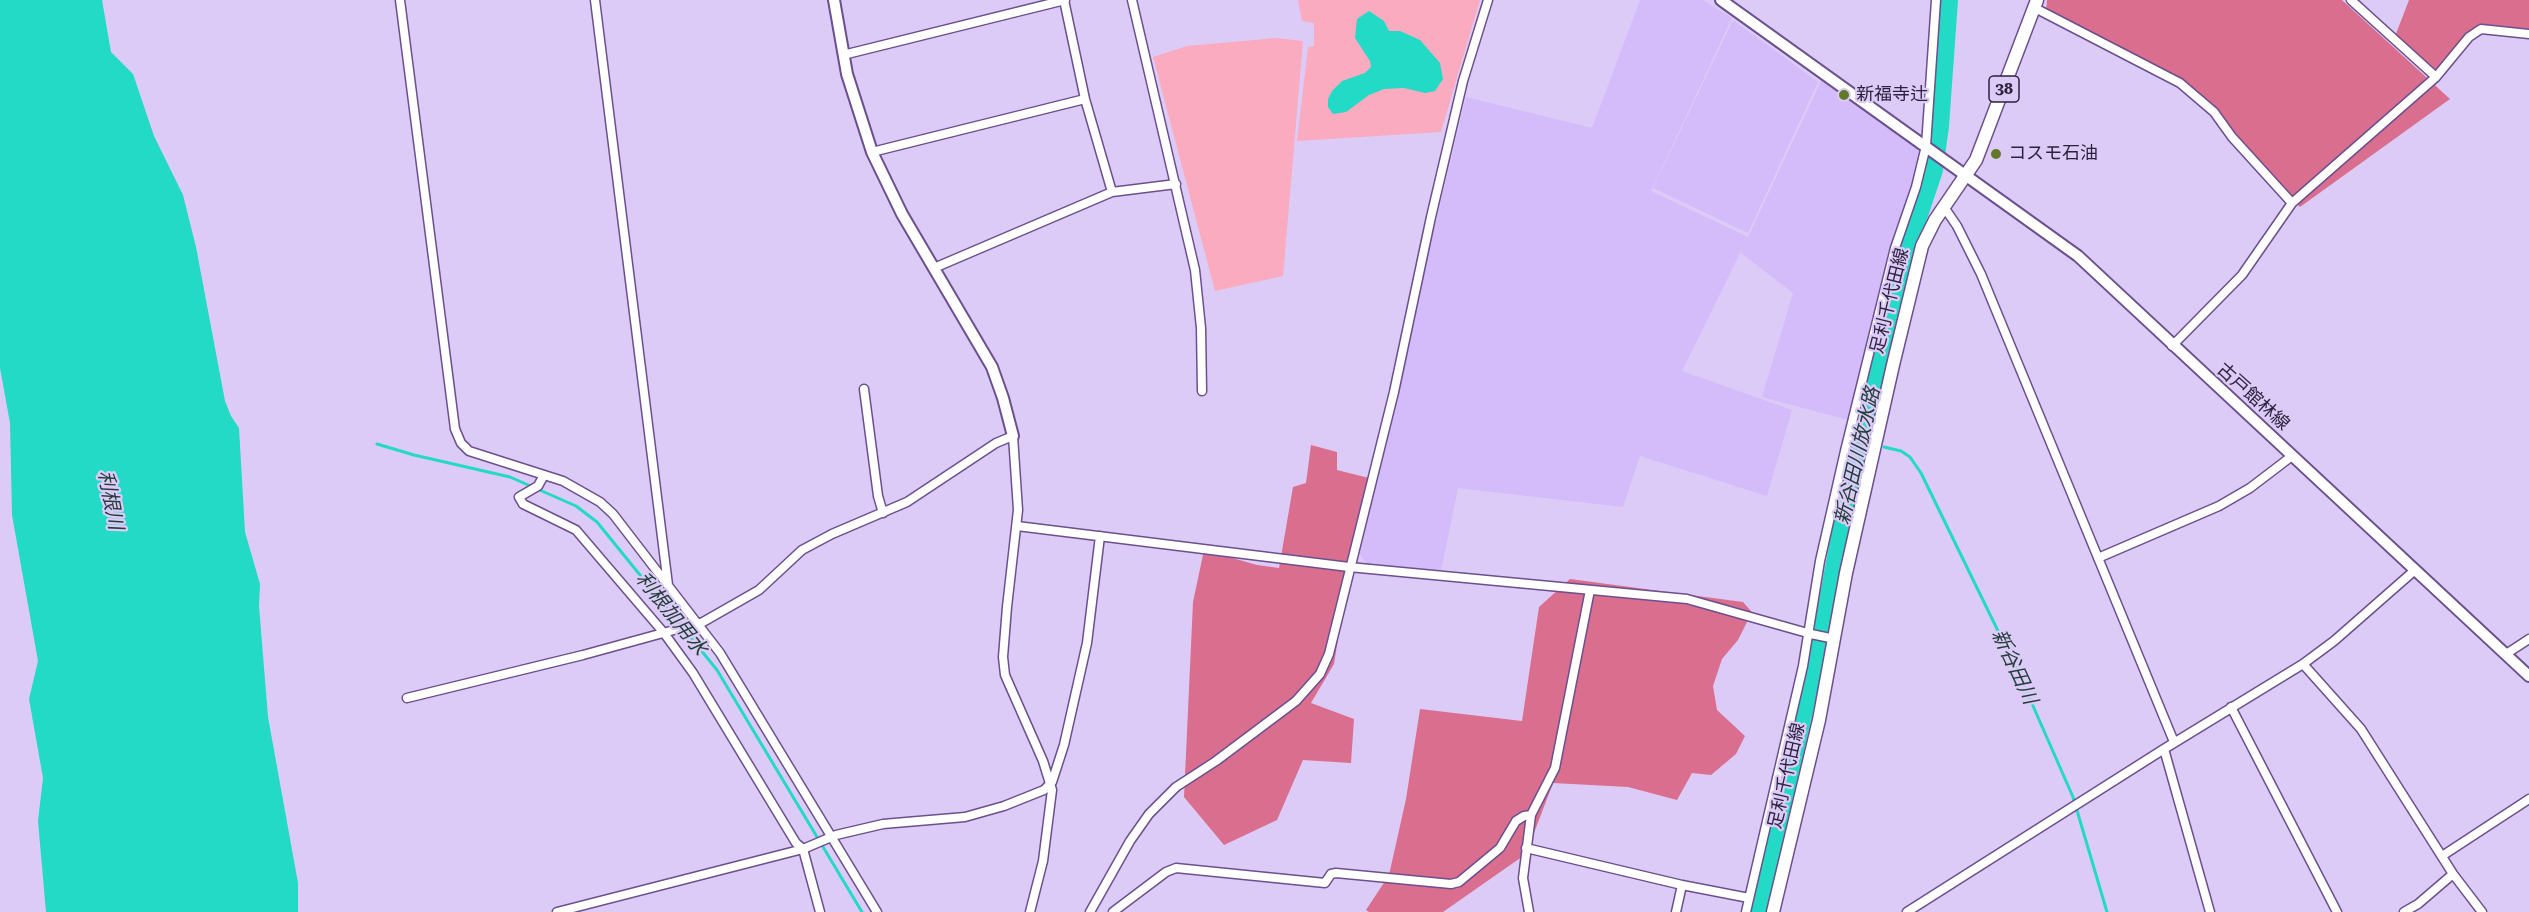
<!DOCTYPE html>
<html>
<head>
<meta charset="utf-8">
<style>
	body { margin:0 }
	canvas { display:block; background:#dccbf7 }
</style>
</head>
<body>
<canvas width="2529" height="912"></canvas>
<script>
const context = document.querySelector('canvas').getContext('2d');
context.lineJoin = 'round';
function fill(path, color) {
  context.fillStyle = color;
  context.fill(path, 'evenodd');
}
function toPath(rows) {
  const path = new Path2D();
  for (const r of rows) {
    path.moveTo(r[0], r[1]);
    for (let i = 2; i < r.length; i += 2) path.lineTo(r[i], r[i + 1]);
  }
  return path;
}
function stroke(path, color, width, dash) {
  context.strokeStyle = color;
  context.lineWidth = width;
  context.lineCap = dash ? 'butt' : 'round';
  context.setLineDash(dash || []);
  context.stroke(path);
}
function write(font, color, halo, rows, align = 'center') {
  context.font = font + ' "Roboto Serif","Noto Sans JP",serif';
  context.lineWidth = 4.5;
  context.setLineDash([]);
  context.textBaseline = 'middle';
  context.strokeStyle = halo;
  context.fillStyle = color;
  for (const [text, x, y, turn = 0] of rows) {
    context.save();
    context.translate(x, y);
    context.rotate((+turn || 0) * Math.PI / 180);
    context.textAlign = isNaN(turn) ? turn : align;
    if (halo) context.strokeText(text, 0, 0);
    context.fillText(text, 0, 0);
    context.restore();
  }
}
fill(toPath([
	[1640,0,1703,0,1732,18,1651,191,1748,237,1822,79,1921,151,1848,420,1762,397,1793,293,1741,253,1744,245,1682,371,1792,410,1767,496,1640,456,1623,507,1458,488,1441,571,1366,563,1357,550,1466,97,1592,128],
	[1733,20,1818,82,1748,233,1653,188]
]), '#d4bbf9');
fill(toPath([
	[1298,0,1480,0,1441,132,1297,141,1308,47,1314,46,1314,23,1302,21],
	[1276,38,1303,41,1283,276,1215,291,1153,57,1187,46]
]), '#fbabbf');
fill(toPath([
	[2047,0,2342,0,2450,99,2300,207,2220,120,2171,78,2046,14],
	[2409,0,2529,0,2529,34,2481,29,2436,77,2394,39],
	[1311,445,1337,452,1337,470,1369,478,1352,551,1334,664,1311,703,1354,719,1351,763,1303,760,1277,820,1224,845,1184,797,1193,602,1204,550,1257,565,1279,568,1293,487,1306,483],
	[1570,579,1743,602,1751,611,1747,622,1738,640,1722,659,1713,686,1717,710,1745,736,1736,754,1711,775,1692,773,1677,800,1628,787,1553,783,1526,854,1443,912,1369,912,1366,910,1389,875,1406,799,1420,709,1522,721,1539,607]
]), '#da6e8e');
fill(toPath([
	[0,0,102,0,111,52,133,74,154,136,183,195,196,247,225,401,231,416,239,428,245,532,260,584,259,606,268,717,298,883,298,912,46,912,38,821,43,778,29,699,38,661,12,515,10,423,0,368],
	[1369,11,1384,21,1389,31,1400,31,1420,40,1440,63,1443,79,1435,91,1425,93,1404,88,1384,89,1369,95,1346,112,1333,114,1328,107,1328,99,1332,91,1342,81,1365,73,1371,67,1370,61,1355,38,1357,19]
]), '#22dac6');
stroke(toPath([
	[377,444,414,455,510,477,576,506,597,522,717,670,862,912],
	[1884,447,1901,451,1910,457,1921,473,2019,674,2073,797,2107,912]
]), '#22dac6', 3);
stroke(toPath([
	[1758,912,1823,628,1851,476,1904,260,1934,170,1940,126,1949,0]
]), '#22dac6', 18);
const minor = toPath([
	[400,0,455,429,461,443,469,451,563,481,600,502,613,514,720,653,877,912],
	[595,0,668,585],
	[1064,0,1085,99,1112,192],
	[1132,0,1195,270,1201,328,1202,391],
	[2351,0,2436,77],
	[2035,8,2180,83,2214,112,2232,137,2292,203],
	[843,55,1065,0],
	[872,152,1085,99],
	[1944,207,1957,226,1981,274,2174,742],
	[934,268,1112,192,1176,184],
	[2172,346,2242,275,2292,203,2436,77,2469,37,2481,29,2529,34],
	[864,389,878,496,883,513],
	[544,475,538,486,519,497,523,504,576,530,664,633,693,673,796,843,803,849,820,912],
	[1017,526,1349,567,1687,599,1811,634,1835,639],
	[2098,558,2219,506,2250,488,2292,456],
	[2506,654,2529,639],
	[2303,664,2361,729,2453,874,2482,912],
	[407,698,583,655,703,622,759,590,802,550,832,534,907,502,996,443,1013,436,1018,510,1007,607,1003,657,1005,675,1043,761,1052,790,1043,861,1030,912],
	[2231,707,2337,912],
	[2164,749,2210,912],
	[1526,848,1682,885,1749,898],
	[2442,856,2529,799],
	[557,912,803,849,836,835,883,824,965,817,1004,806,1044,790,1052,782,1064,745,1087,643,1100,536],
	[1090,912,1130,841,1149,814,1176,787,1216,761,1296,701,1320,674,1329,654,1394,392,1431,217,1463,81,1488,0],
	[1113,912,1166,872,1176,868,1325,883,1331,874,1336,873,1451,884,1459,882,1500,848,1516,821,1524,816,1531,815],
	[1529,912,1523,878,1531,815,1555,768,1590,590],
	[1676,912,1682,885],
	[1746,912,1803,666,1820,561,1845,451,1895,248,1916,187,1926,146,1936,0],
	[1907,912,2164,749,2303,664,2334,641,2415,570],
	[2404,912,2418,904,2453,874]
]);
const tertiary = toPath([
	[834,0,847,74,872,152,902,214,992,367,1003,398,1013,436]
]);
const secondary = toPath([
	[1721,0,2078,256,2529,676]
]);
const primary = toPath([
	[1773,912,1819,720,1846,573,1893,365,1922,246,1935,220,1976,160,2037,0]
]);
stroke(minor, '#6b4f8e', 11);
stroke(tertiary, '#6b4f8e', 14);
stroke(secondary, '#6b4f8e', 14);
stroke(primary, '#6b4f8e', 15);
stroke(minor, '#fff', 8);
stroke(tertiary, '#fff', 10);
stroke(secondary, '#fff', 10);
stroke(primary, '#fff', 12);
for (const [x, y, r, color] of [
	[1844,95,6,"#63792a"],
	[1996,154,6,"#63792a"]
]) {
  const dot = new Path2D();
  dot.arc(x, y, r, 0, 2 * Math.PI);
  context.fillStyle = color;
  context.fill(dot);
  stroke(dot, '#dccbf7', 2);
}
for (const [x, y, w] of [
	[2004,89,30]
]) {
  const box = new Path2D();
  box.roundRect(x - w / 2, y - 13, w, 26, 4.5);
  context.fillStyle = '#dccbf7';
  context.fill(box);
  stroke(box, '#2d223d', 1.5);
}
write('bold 16px', '#2d223d', null, [
	["38",2004,89]
]);
write('18px', '#2d223d', '#dccbf7', [
	["新福寺辻",1856,95],
	["コスモ石油",2008,154]
], 'left');
write('18px', '#2d223d', '#dccbf7', [
	["足利千代田線",1890,301,-76],
	["古戸館林線",2253,397,42],
	["足利千代田線",1787,776,-77]
]);
write('italic 20px', '#233e39', '#dccbf7', [
	["新谷田川放水路",1858,456,-77],
	["利根川",110,500,79],
	["利根加用水",671,614,51],
	["新谷田川",2014,667,65]
]);
</script>
</body>
</html>
